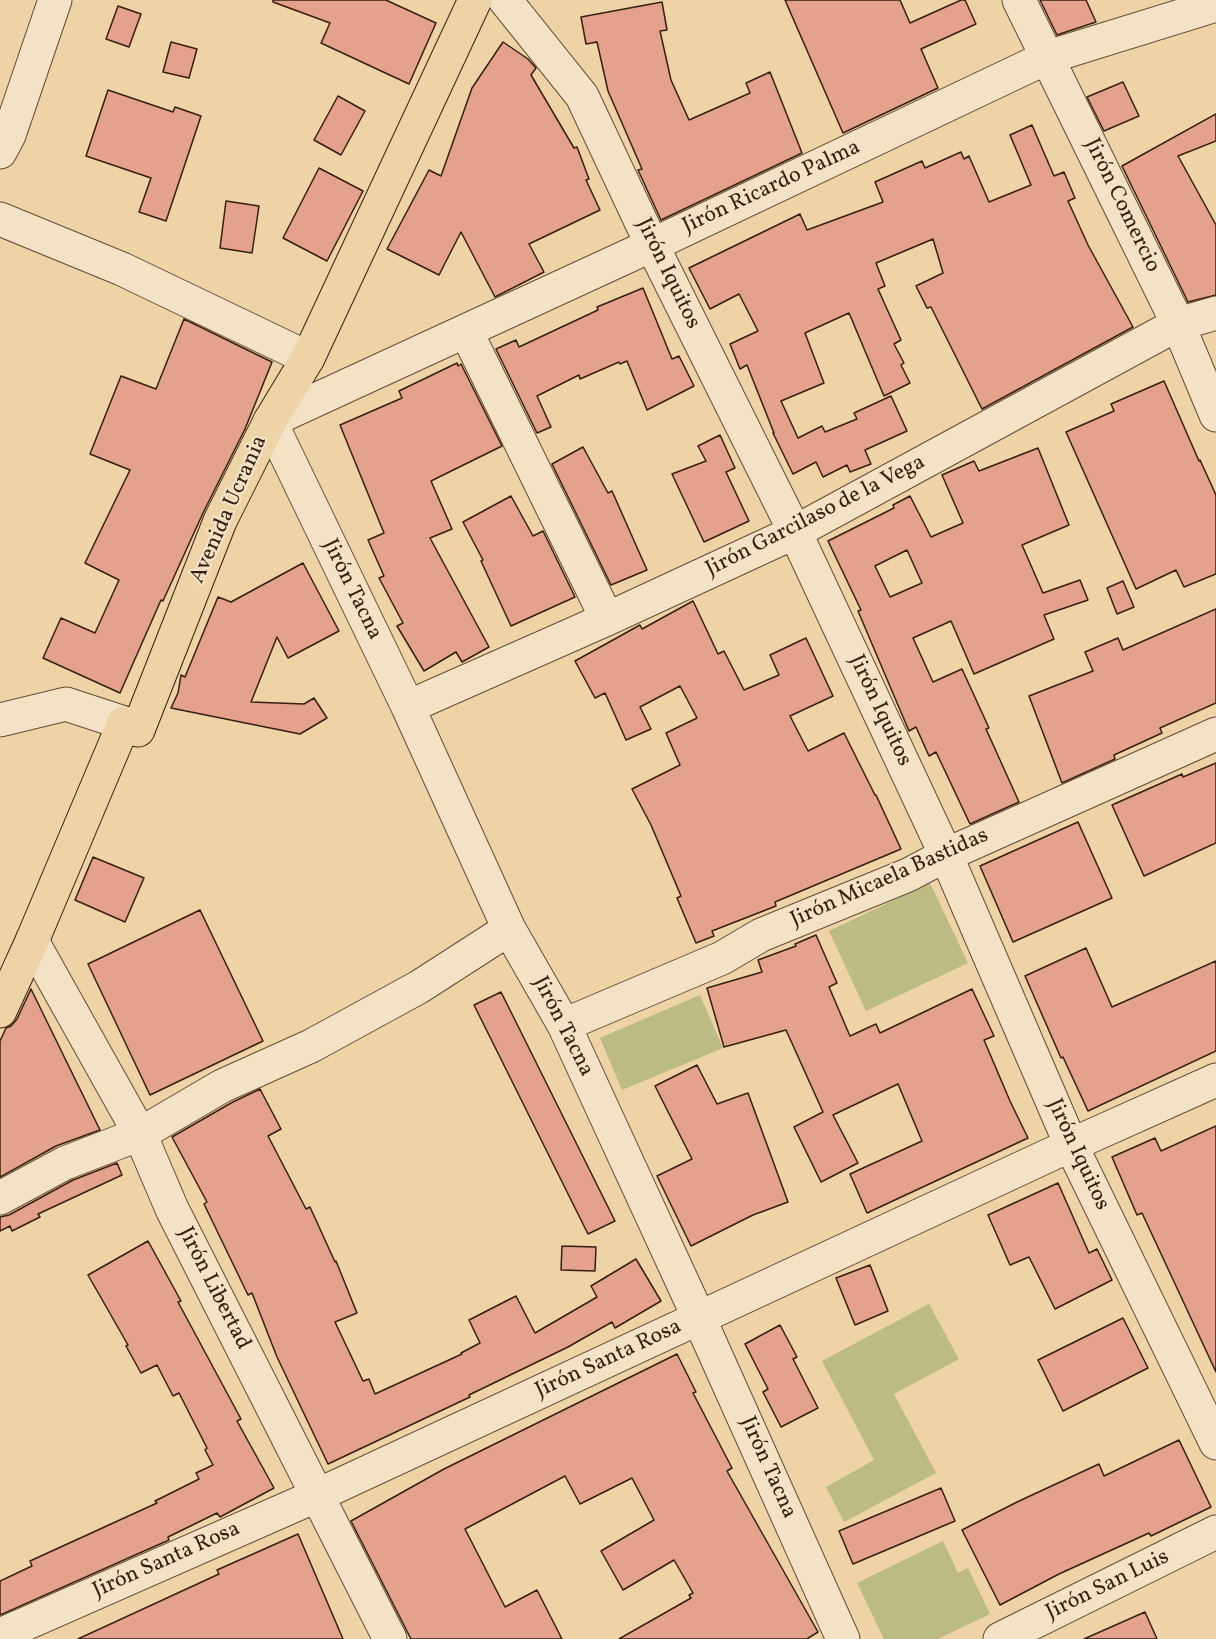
<!DOCTYPE html>
<html>
<head>
<meta charset="utf-8">
<style>
	body { margin:0 }
	canvas { display:block; background:#edd3a6 }
</style>
</head>
<body>
<canvas width="1216" height="1639"></canvas>
<script>
const context = document.querySelector('canvas').getContext('2d');
context.lineJoin = 'round';
function fill(path, color) {
  context.fillStyle = color;
  context.fill(path, 'evenodd');
}
function toPath(rows) {
  const path = new Path2D();
  for (const r of rows) {
    path.moveTo(r[0], r[1]);
    for (let i = 2; i < r.length; i += 2) path.lineTo(r[i], r[i + 1]);
  }
  return path;
}
function stroke(path, color, width, dash) {
  context.strokeStyle = color;
  context.lineWidth = width;
  context.lineCap = dash ? 'butt' : 'round';
  context.setLineDash(dash || []);
  context.stroke(path);
}
function write(font, color, halo, rows, align = 'center') {
  context.font = font + ' Vollkorn,serif';
  context.lineWidth = 4.5;
  context.setLineDash([]);
  context.textBaseline = 'middle';
  context.strokeStyle = halo;
  context.fillStyle = color;
  for (const [text, x, y, turn = 0] of rows) {
    context.save();
    context.translate(x, y);
    context.rotate((+turn || 0) * Math.PI / 180);
    context.textAlign = isNaN(turn) ? turn : align;
    if (halo) context.strokeText(text, 0, 0);
    context.fillText(text, 0, 0);
    context.restore();
  }
}
fill(toPath([
	[930,883,968,963,866,1011,829,931],
	[700,995,723,1048,622,1090,600,1038],
	[929,1304,959,1359,894,1394,936,1473,844,1522,826,1487,874,1460,822,1361],
	[943,1541,958,1573,968,1568,990,1614,938,1639,884,1639,857,1583]
]), '#bcbb84');
const building = toPath([
	[273,0,386,0,436,23,409,84,321,43,330,23,273,2,273,0],
	[785,0,900,0,910,23,961,0,965,0,976,24,921,49,938,88,843,133,785,0],
	[1040,0,1086,0,1096,22,1057,35,1040,0],
	[662,2,667,30,660,31,671,80,689,120,750,93,746,83,770,72,802,153,661,220,638,170,642,169,608,91,597,42,586,44,581,17,662,2],
	[118,6,141,14,129,47,106,39,118,6],
	[171,42,197,49,189,78,163,72,171,42],
	[503,42,528,59,536,68,531,75,574,148,577,147,589,179,586,180,600,210,529,244,544,272,495,297,461,232,439,275,387,249,429,170,441,176,472,88,503,42],
	[1123,82,1139,116,1104,131,1087,97,1123,82],
	[108,90,173,112,175,107,201,116,166,221,139,212,151,178,86,156,108,90],
	[338,96,365,111,341,155,314,140,338,96],
	[1216,114,1216,141,1178,156,1216,225,1216,295,1188,302,1122,166,1216,114],
	[1032,125,1054,176,1064,172,1075,198,1068,201,1088,245,1133,327,982,409,931,307,927,308,916,286,943,273,933,239,876,263,885,286,878,289,901,340,894,344,904,363,901,365,910,383,884,396,849,313,805,333,824,383,781,401,798,438,822,426,825,432,857,419,854,413,891,396,907,431,865,450,871,464,850,472,847,465,823,477,816,462,793,474,773,433,774,433,747,365,740,369,730,344,758,331,739,294,710,309,689,268,800,214,807,230,883,202,875,182,922,161,925,168,961,152,964,159,969,156,989,202,1031,185,1010,135,1032,125],
	[319,168,363,191,327,261,283,238,319,168],
	[226,201,259,206,252,253,220,248,226,201],
	[643,288,672,359,679,356,694,386,647,410,627,361,620,364,619,362,580,379,579,375,537,396,551,427,537,433,496,349,516,340,519,347,598,310,597,307,643,288],
	[184,319,272,362,245,429,203,513,163,601,161,600,120,693,43,658,61,618,95,633,119,580,85,563,130,470,90,454,121,376,156,389,184,319],
	[457,363,458,366,461,364,502,446,431,481,452,529,430,538,489,647,462,662,456,652,424,671,397,626,403,623,379,578,384,576,368,540,384,533,340,425,402,398,399,391,457,363],
	[1164,381,1199,461,1200,460,1216,495,1216,574,1184,587,1176,570,1136,589,1066,432,1114,411,1111,404,1164,381],
	[720,435,735,468,726,472,749,521,704,542,672,474,706,461,698,446,720,435],
	[583,447,608,493,612,491,647,570,611,585,552,464,583,447],
	[1038,448,1069,525,1022,545,1043,593,1080,580,1088,600,1044,615,1054,639,974,674,951,621,913,638,933,682,962,669,989,728,986,729,1019,802,970,824,936,752,929,756,916,727,909,731,858,611,861,610,828,541,894,508,893,505,910,496,931,537,963,523,942,475,974,461,979,471,1038,448],
	[907,550,922,583,890,597,875,566,907,550],
	[511,496,533,536,543,531,575,597,511,626,481,561,483,560,463,522,511,496],
	[303,563,339,631,288,658,277,637,251,702,304,704,314,698,327,718,300,734,171,708,178,693,181,675,185,677,218,597,231,602,303,563],
	[1123,581,1134,607,1117,614,1107,588,1123,581],
	[693,601,718,654,724,651,744,690,779,675,770,655,806,638,833,696,790,716,808,751,844,733,875,795,876,795,901,849,775,902,776,906,712,931,714,936,696,943,677,898,681,896,651,825,632,789,680,765,666,733,697,718,680,686,640,707,651,729,626,740,605,693,595,698,575,661,640,625,642,629,693,601],
	[1216,609,1216,703,1160,728,1162,733,1114,755,1115,759,1062,783,1029,696,1093,671,1085,652,1118,638,1123,650,1216,609],
	[1216,763,1216,843,1144,876,1112,805,1182,774,1183,777,1216,763],
	[1078,822,1112,898,1013,942,980,866,1078,822],
	[93,857,144,878,125,922,75,900,93,857],
	[200,910,263,1041,150,1095,88,964,200,910],
	[816,935,837,983,829,987,850,1036,876,1024,880,1033,972,989,994,1036,984,1040,1010,1101,1028,1138,867,1213,850,1174,922,1141,898,1084,833,1115,858,1163,821,1182,794,1127,823,1112,786,1030,724,1047,707,988,762,972,758,960,796,946,795,944,816,935],
	[1086,948,1112,1007,1216,961,1216,1051,1088,1111,1063,1057,1061,1058,1025,976,1086,948],
	[31,989,100,1130,56,1146,0,1177,0,1041,6,1028,11,1026,17,1019,31,989],
	[501,992,615,1221,588,1234,474,1005,501,992],
	[697,1065,717,1104,748,1093,788,1202,753,1215,691,1246,657,1176,692,1159,655,1086,697,1065],
	[260,1089,281,1129,268,1136,306,1209,310,1207,335,1262,336,1261,357,1313,335,1322,363,1381,369,1379,375,1394,462,1354,461,1353,480,1343,469,1320,516,1296,535,1333,597,1297,591,1286,636,1259,661,1301,615,1328,612,1322,568,1347,469,1395,470,1397,328,1464,277,1357,252,1293,248,1295,204,1204,207,1202,172,1137,231,1103,260,1089],
	[1216,1126,1216,1372,1142,1213,1137,1215,1112,1157,1155,1138,1161,1151,1216,1126],
	[117,1163,122,1175,38,1214,40,1217,12,1231,10,1226,0,1231,0,1217,9,1215,73,1180,117,1163],
	[1058,1183,1089,1253,1097,1249,1112,1280,1055,1309,1029,1257,1010,1265,988,1215,1058,1183],
	[148,1241,181,1301,178,1302,241,1419,237,1421,274,1488,220,1517,217,1513,168,1537,169,1540,0,1615,0,1581,32,1566,30,1561,157,1503,155,1501,199,1479,196,1473,213,1465,205,1450,207,1448,179,1393,173,1396,157,1365,141,1373,126,1346,128,1345,88,1275,148,1241],
	[562,1246,596,1247,595,1271,561,1270,562,1246],
	[870,1265,888,1311,855,1325,836,1278,870,1265],
	[1123,1318,1148,1368,1063,1411,1038,1360,1123,1318],
	[780,1325,797,1357,793,1359,818,1408,781,1427,763,1392,768,1389,745,1344,780,1325],
	[677,1354,696,1392,693,1393,732,1468,727,1471,818,1632,807,1639,619,1639,691,1598,689,1595,693,1593,674,1560,623,1590,601,1551,654,1520,632,1478,580,1504,565,1476,465,1529,505,1607,537,1590,562,1639,411,1639,351,1521,444,1469,677,1354],
	[1179,1440,1211,1507,1151,1536,1149,1533,1059,1574,1000,1605,962,1530,1017,1502,1099,1464,1104,1476,1179,1440],
	[941,1488,955,1521,853,1564,839,1531,941,1488],
	[298,1534,343,1639,78,1639,219,1574,217,1570,298,1534],
	[1145,1612,1157,1639,1084,1639,1145,1612]
]);
fill(building, '#e4a18c');
stroke(building, '#361f10', 1.5);
const minor = toPath([
	[505,0,582,96,652,245,795,532,946,855,1071,1145,1216,1443],
	[1019,0,1178,324,1216,415],
	[0,152,9,135,55,0],
	[0,219,122,269,308,358],
	[466,331,607,619],
	[408,707,607,619,795,532,1178,324,1216,313],
	[0,720,66,704,124,723],
	[32,941,140,1134,172,1209,390,1639],
	[564,1025,722,958,761,935,908,875,946,855,1216,734],
	[0,1198,65,1163,140,1134,222,1086,311,1046,419,987,509,929],
	[0,1635,318,1495,1071,1145,1216,1080],
	[843,1639,699,1318,564,1025,509,929,408,707,270,421,652,245,1048,57,1216,5],
	[1000,1639,1216,1532]
]);
const major = toPath([
	[0,1011,32,941,124,723,138,730,220,521,270,421,308,358,475,0]
]);
stroke(minor, '#644c36', 35);
stroke(major, '#361f10', 35);
stroke(minor, '#f3e2c5', 33);
stroke(major, '#edd3a6', 33);
write('22px', '#361f10', '#f3e2c5', [
	["Jirón Ricardo Palma",772,188,-25],
	["Jirón Comercio",1121,206,64],
	["Jirón Iquitos",667,274,64],
	["Avenida Ucrania",230,510,-66],
	["Jirón Garcilaso de la Vega",816,517,-27],
	["Jirón Tacna",351,590,64],
	["Jirón Iquitos",879,711,65],
	["Jirón Micaela Bastidas",890,879,-24],
	["Jirón Tacna",562,1027,63],
	["Jirón Iquitos",1077,1155,65],
	["Jirón Libertad",213,1289,63],
	["Jirón Santa Rosa",609,1360,-25],
	["Jirón Tacna",767,1468,66],
	["Jirón Santa Rosa",167,1561,-24],
	["Jirón San Luis",1108,1586,-26]
]);
</script>
</body>
</html>
